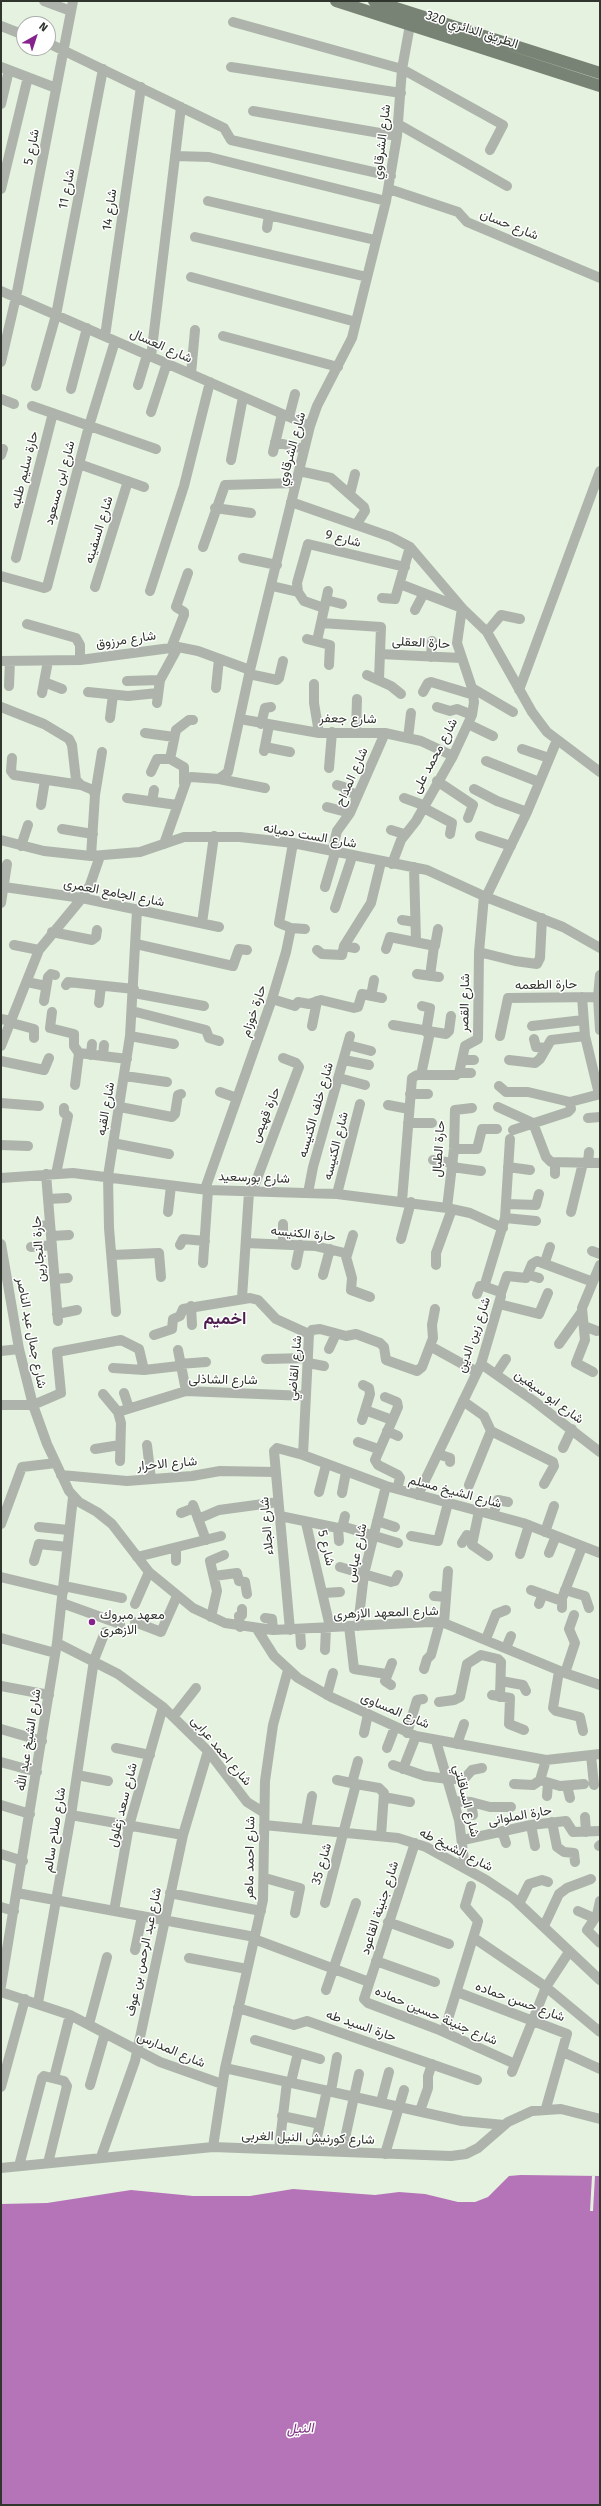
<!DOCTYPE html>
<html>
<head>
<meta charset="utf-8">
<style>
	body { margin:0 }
	#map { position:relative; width:601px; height:2506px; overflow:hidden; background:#e4f2df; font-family:"Fira Sans",sans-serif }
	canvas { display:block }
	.frame { position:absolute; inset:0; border:2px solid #30352e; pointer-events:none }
	.north { position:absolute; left:16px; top:16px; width:40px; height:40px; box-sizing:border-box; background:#fff; border:1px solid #acaeab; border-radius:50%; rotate:39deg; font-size:11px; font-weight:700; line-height:16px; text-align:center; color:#30352e }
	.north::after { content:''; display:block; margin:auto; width:14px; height:18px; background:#86228b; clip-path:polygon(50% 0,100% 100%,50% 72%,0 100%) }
</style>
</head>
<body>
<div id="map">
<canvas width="601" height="2506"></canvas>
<div class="frame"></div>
<div class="north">N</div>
</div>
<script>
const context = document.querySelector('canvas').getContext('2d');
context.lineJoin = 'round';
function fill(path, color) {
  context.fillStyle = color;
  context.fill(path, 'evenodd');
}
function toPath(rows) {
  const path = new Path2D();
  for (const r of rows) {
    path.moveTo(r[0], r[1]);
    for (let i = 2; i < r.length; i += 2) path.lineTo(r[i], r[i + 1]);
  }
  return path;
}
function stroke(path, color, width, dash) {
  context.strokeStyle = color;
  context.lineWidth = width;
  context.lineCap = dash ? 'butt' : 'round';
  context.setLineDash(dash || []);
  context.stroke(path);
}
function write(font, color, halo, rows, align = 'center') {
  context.font = font + ' "Fira Sans",Vazirmatn,sans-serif';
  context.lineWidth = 3;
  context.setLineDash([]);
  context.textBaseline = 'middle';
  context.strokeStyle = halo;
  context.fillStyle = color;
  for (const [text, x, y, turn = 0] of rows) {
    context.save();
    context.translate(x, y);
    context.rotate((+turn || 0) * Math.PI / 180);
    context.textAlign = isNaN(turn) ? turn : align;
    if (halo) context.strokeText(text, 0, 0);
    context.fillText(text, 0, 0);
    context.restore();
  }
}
fill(toPath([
	[521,2175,600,2176,600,2505,1,2505,1,2204,47,2203,131,2190,193,2196,250,2196,293,2189,375,2195,399,2192,425,2194,458,2202,475,2202,488,2197,509,2176]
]), '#b574b7');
fill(toPath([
	[592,2176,595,2176,593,2211,590,2211]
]), '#e4f2df');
stroke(toPath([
	[44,1,71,11],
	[233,22,402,69,503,125,490,150],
	[1,26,24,35],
	[48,43,224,128,231,140,391,176],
	[1,67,56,88],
	[231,67,401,93],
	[1,104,9,70],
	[253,111,397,136],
	[398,124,507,186],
	[175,156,209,157,386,201],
	[1,189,28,77],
	[389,189,458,212,467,222,600,278],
	[208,201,375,240],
	[267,228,269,215],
	[195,237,367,277],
	[191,277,356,322],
	[1,291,310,426],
	[105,336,141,87],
	[223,336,338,367],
	[151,357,181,107],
	[1,362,16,297,73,1],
	[191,374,195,330],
	[138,385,147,355],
	[36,386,56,315,103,69],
	[71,389,87,328],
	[1,399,14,404],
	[32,406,156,449],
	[151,412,167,363],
	[289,417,295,394],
	[275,442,304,449],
	[273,452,282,414],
	[1,455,3,449],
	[231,460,243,397],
	[79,464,144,487],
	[299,471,331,478,364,507,365,511,356,525],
	[350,494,355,474],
	[291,502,391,537,410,547,462,608,487,632,532,712,547,732,600,772],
	[215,508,251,513],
	[203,547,225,485,296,483],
	[16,558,53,413],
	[243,558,277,565],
	[1,576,44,588,47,587,89,426,115,341],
	[272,586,298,592],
	[95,587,128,481],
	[150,591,184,486,210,382],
	[382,598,395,599,410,547],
	[326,600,342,604],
	[324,608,304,601,298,592,297,583,308,544,405,567],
	[415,610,424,593],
	[321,623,381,627,379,679],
	[27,624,76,638,80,645,80,660],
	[487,632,501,615,520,619],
	[307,639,330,645,329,665],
	[317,641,328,591],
	[171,648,184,615,184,612,176,607,188,573],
	[380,654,461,658],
	[431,657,432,641],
	[1,661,80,660,178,647,198,651,250,670],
	[249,674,277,680,279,678,283,661],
	[367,675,391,686,401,694],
	[127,681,160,680],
	[44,682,62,689],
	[314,684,314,703,319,733],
	[9,686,10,661],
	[216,688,219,659],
	[472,688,513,712],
	[519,690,600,471],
	[88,692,128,696,158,693],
	[423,692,428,683,431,682,474,695],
	[42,693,48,661],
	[157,703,160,680,178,647],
	[1,707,44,724,69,739,72,745,76,780,81,785,93,790,95,795,91,856],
	[437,707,450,711,457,709,472,715],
	[110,718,113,695],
	[240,719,319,733,385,733,421,741,453,756],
	[261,724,265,708,271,707],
	[468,724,493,736],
	[356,731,357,699],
	[145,733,174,737],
	[408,738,411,713],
	[265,747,290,752],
	[522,749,549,758],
	[264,751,269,725],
	[12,758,11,771,14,775,81,785],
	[486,761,539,782],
	[329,768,332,732],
	[151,772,157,759,170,759],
	[219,779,265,788],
	[437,781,473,805,468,818],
	[184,783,184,767,170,759,176,730,189,720,193,720],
	[337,785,344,787,346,791,358,795],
	[474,789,497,801,527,812],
	[95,795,102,752],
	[127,798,177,805],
	[404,798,423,805],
	[152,801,154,790],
	[41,805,45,780],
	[327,807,350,813],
	[422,807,452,823,450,834],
	[62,829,93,834],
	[391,830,404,834],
	[480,836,511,846],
	[1,840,44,851,91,856,140,852,184,837,240,837,293,843,427,870,486,897,563,927,600,948],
	[164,844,187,779,191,777,219,779,228,772,250,670,310,426,317,406,352,338,386,201,397,136,402,69,410,25],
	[21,846,28,825],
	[332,852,337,831,350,813,385,733],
	[392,864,401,840,416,821,453,756,472,715,474,702,472,688,457,643,462,608,400,584],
	[414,867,416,942],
	[4,887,82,898,219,927],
	[325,887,335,853],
	[486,897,527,812,557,740],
	[1,903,7,864],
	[335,908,352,857],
	[402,920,415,922],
	[202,923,214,836],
	[291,928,305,929],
	[52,932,92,940,96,937,97,930],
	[136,944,233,966,239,949,247,950],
	[14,945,39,950],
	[344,946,355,948],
	[386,949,390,937,435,946,438,929],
	[317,950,322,954,342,955,344,946,371,903,381,862],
	[479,952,515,961,537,964,540,958,542,918],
	[417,974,439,977],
	[600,975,598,997,600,1030],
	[430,976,434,946],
	[27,982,46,986],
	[66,985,68,982,134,989],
	[134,993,204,1006],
	[371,996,374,980],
	[582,997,585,1036,599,1094],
	[272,999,295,1006,298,1002,309,1004,321,1000,354,1008,358,1007,362,994,382,998],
	[44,1001,48,977,51,974,55,975],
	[99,1003,101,986],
	[422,1006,430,1008,426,1032],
	[132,1011,206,1030,209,1038,219,1041],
	[52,1012,50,1028,74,1034,74,1046,79,1053,75,1085],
	[1,1019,12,1021],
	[12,1023,34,1029,34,1038],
	[393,1025,446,1034,449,1031,451,1016],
	[312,1026,317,1001],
	[532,1026,583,1020],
	[130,1036,174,1044],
	[500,1036,508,998,598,997],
	[534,1039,536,1047,546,1048],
	[348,1045,371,1051],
	[1,1046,39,950,82,898,90,885,100,856],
	[79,1053,127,1059],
	[91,1055,92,1044],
	[103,1056,104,1045],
	[344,1060,369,1065],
	[462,1060,474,1060],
	[509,1060,535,1063,540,1059,551,1040,585,1036],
	[1,1061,44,1070,49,1058],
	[459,1073,471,1073],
	[421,1075,430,1032],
	[125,1076,167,1082],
	[339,1078,365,1085],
	[499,1086,506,1092,528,1092,570,1102,600,1094],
	[220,1092,237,1098],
	[410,1094,428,1094],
	[1,1103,39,1106],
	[388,1105,409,1109],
	[120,1107,172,1117,175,1114,178,1095,181,1094],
	[498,1107,533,1123,546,1157,551,1162,600,1163],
	[588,1118,600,1117],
	[408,1123,432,1123],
	[513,1130,568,1112,571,1109,570,1102],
	[113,1143,169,1154],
	[1,1145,28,1146],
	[454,1149,477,1149,482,1129,497,1129],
	[433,1160,453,1163],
	[588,1163,589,1152],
	[452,1167,481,1171],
	[508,1167,530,1170],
	[46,1174,58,1321],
	[56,1174,68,1116,64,1113,64,1108],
	[555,1174,555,1163],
	[1,1178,73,1173,208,1190,337,1194,447,1208,470,1213,503,1228],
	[205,1189,272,999,286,952,291,928,279,923,293,843],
	[252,1192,299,1067,296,1063,283,1058],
	[308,1193,313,1167,350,1036],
	[337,1194,360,1104],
	[48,1199,67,1198],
	[402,1201,412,1078,417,1075,456,1075,459,1073,465,1046,478,1039,479,952,484,896],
	[507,1204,536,1205,539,1194],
	[447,1208,454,1149,455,1110,472,1108],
	[168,1212,171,1186],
	[571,1212,583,1163],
	[505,1218,536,1221],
	[283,1224,283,1244],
	[40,1226,50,1225],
	[51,1236,69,1235],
	[401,1239,411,1202],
	[246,1243,315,1246,345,1253,352,1278,351,1290,370,1297],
	[1,1244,19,1349,33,1405,47,1444,69,1491,79,1502,97,1512,112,1524,149,1572,193,1608,225,1623,273,1630,430,1622,444,1623,565,1673,600,1685],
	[180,1245,183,1239,205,1241],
	[31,1247,52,1245],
	[592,1251,600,1254],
	[112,1255,159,1253,161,1277],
	[347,1255,353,1235],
	[545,1262,550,1247],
	[203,1263,208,1190],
	[296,1265,300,1245],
	[436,1265,436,1253,452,1209],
	[323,1275,330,1249],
	[529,1275,539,1278],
	[55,1279,68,1278],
	[501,1293,507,1276,526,1278,532,1264,537,1261,593,1282],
	[477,1294,480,1286,485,1286],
	[242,1298,249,1192],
	[499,1304,539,1314,548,1293],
	[191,1306,192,1325],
	[116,1312,109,1228,108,1176,130,1036,137,910],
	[57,1314,77,1310],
	[584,1326,597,1331],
	[154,1335,172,1329,173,1319,180,1316,183,1309,250,1298,258,1300,276,1319,309,1334],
	[559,1344,581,1313],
	[430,1346,477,1372],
	[329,1349,336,1334],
	[178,1350,186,1391],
	[1,1351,19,1349],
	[266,1359,308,1358],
	[308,1363,324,1366],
	[179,1364,206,1362],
	[481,1364,534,1401,600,1452],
	[113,1368,144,1370,179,1366],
	[593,1372,576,1363,585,1340,582,1308,600,1265],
	[496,1374,506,1359],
	[124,1393,129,1408],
	[103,1394,118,1412,121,1423,120,1461],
	[385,1397,397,1402,398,1407,375,1460,378,1465,398,1475,400,1478,397,1489],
	[463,1401,484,1416,491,1431,553,1462,554,1466,544,1484],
	[1,1405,33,1405,61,1393,57,1352,121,1340,139,1349,144,1370],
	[365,1410,392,1420],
	[118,1412,186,1391,306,1396],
	[362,1420,370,1394,369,1388,363,1385],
	[387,1431,398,1436],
	[358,1442,378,1449],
	[147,1445,151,1479],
	[563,1448,572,1429],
	[95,1449,120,1445],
	[438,1454,450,1458,450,1462],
	[303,1455,309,1334,312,1330,320,1329,346,1336,356,1334,380,1343,384,1347,386,1360,417,1371,422,1367,433,1338,432,1325,435,1309],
	[61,1475,127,1481,192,1476,220,1471,275,1472],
	[469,1485,491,1431],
	[319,1492,326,1465],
	[342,1493,346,1472],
	[418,1495,481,1364,501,1296,500,1292,486,1287,485,1284,505,1218,510,1139],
	[193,1505,206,1540],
	[479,1511,472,1545,488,1556],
	[181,1513,194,1508],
	[493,1515,498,1500,508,1502],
	[280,1516,338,1528,339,1541],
	[345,1516,343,1524,345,1527,398,1543],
	[198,1519,219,1510,278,1502],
	[377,1521,395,1527],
	[306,1523,330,1627],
	[1,1524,22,1467,56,1463],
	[39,1527,68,1530],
	[545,1532,554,1506],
	[411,1536,438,1541,448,1503],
	[462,1543,467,1535,473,1537],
	[549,1553,556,1536],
	[520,1554,529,1525],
	[137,1557,221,1536],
	[34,1561,39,1544,67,1547],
	[176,1561,176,1549],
	[340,1567,391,1582,395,1581,398,1575],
	[214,1576,237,1573,239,1581,245,1582,247,1594],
	[1,1577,63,1592],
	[64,1586,122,1598],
	[531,1590,562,1601,562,1608],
	[565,1590,585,1596,589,1608],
	[324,1593,340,1592],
	[434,1596,446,1597],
	[561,1601,582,1547],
	[62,1603,120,1624],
	[135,1604,149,1572],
	[539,1604,543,1594],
	[211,1617,217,1591,210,1561,224,1555],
	[265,1618,272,1619,273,1630],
	[135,1622,161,1632,177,1596],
	[444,1623,448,1571],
	[349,1626,354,1669,386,1674],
	[358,1626,364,1574,386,1486],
	[240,1627,239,1616,242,1615,242,1609],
	[257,1629,274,1656,298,1678,331,1697,416,1736,546,1760,600,1754],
	[300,1629,301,1645],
	[290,1630,274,1451,277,1448,303,1455,386,1486,523,1523,600,1553],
	[1,1638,55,1653],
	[486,1639,496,1614,506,1610],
	[57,1643,118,1674,163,1707,208,1751,247,1802,263,1812],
	[506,1648,511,1636],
	[325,1650,326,1628],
	[424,1669,427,1659,431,1655,440,1622],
	[559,1671,553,1708,556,1711,580,1717,583,1731],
	[565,1673,575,1643,569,1629,574,1615],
	[501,1681,523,1685,526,1691],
	[391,1685,385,1681,392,1663],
	[1,1686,49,1695],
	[327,1695,333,1673],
	[492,1695,510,1698,509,1724,524,1730],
	[439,1702,454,1700,460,1697,467,1664,481,1655,498,1659,501,1662,500,1697],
	[174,1716,196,1688],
	[1,1729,42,1741],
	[364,1733,368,1714],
	[407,1733,417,1700,423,1699],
	[436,1741,459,1820,465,1868],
	[457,1744,464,1724],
	[116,1748,150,1755],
	[387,1748,395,1727],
	[591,1755,594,1785],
	[546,1760,541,1777,543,1781,560,1786,584,1784],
	[1,1762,37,1772],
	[393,1765,425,1776,448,1779,464,1779,472,1770,482,1768],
	[403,1769,416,1736],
	[77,1775,108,1781],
	[337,1780,356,1784],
	[352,1783,358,1761],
	[514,1784,533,1785,542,1779],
	[567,1786,570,1798],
	[547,1796,548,1783],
	[384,1797,410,1802],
	[454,1801,471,1802,490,1807,511,1807],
	[471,1802,473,1815],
	[1,1805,30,1814],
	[71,1815,183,1835],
	[585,1817,586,1832],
	[552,1822,557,1847,564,1852,574,1853,575,1862],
	[264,1825,398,1838,426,1847,486,1880,513,1898,600,1980],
	[531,1825,535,1846],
	[306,1829,312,1796],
	[502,1831,506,1843],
	[463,1840,531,1825,566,1821,573,1832,600,1831],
	[415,1843,364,1999,368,2003,437,2029,515,2064],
	[599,1846,600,1845],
	[1,1854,23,1861],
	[265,1878,300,1888,295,1913],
	[17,1893,255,1937],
	[170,1893,261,1911],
	[600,1901,597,1915,587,1930,600,1943],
	[325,1903,356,1784,379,1788,384,1793,381,1836],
	[519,1904,529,1884,542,1880,548,1882],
	[1,1907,14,1911],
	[114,1911,129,1826,163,1707],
	[578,1911,594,1918],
	[388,1922,449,1944],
	[544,1926,559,1894,567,1888,591,1879],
	[474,1938,546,1987,600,2032],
	[254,1939,369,1982],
	[135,1950,142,1916],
	[189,1958,247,1969],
	[376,1961,435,1982],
	[1,1986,57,1643,73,1497],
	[326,1990,356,1903],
	[1,1992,70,2015,160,2062,222,2084],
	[457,1992,567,2034,546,2108],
	[38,2003,71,1815,94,1660,105,1632],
	[238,2008,294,2025,307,2021,477,2080],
	[89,2024,107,1957],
	[444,2032,477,1925,478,1921,465,1906,471,1886],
	[255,2040,320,2059],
	[563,2052,600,2069],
	[225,2068,462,2121,504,2125],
	[512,2072,546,1987,569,1952],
	[54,2078,70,2015],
	[291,2082,298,2053],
	[90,2085,105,2033],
	[1,2087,25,1999],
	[331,2091,337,2057],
	[381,2102,389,2072],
	[420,2111,428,2088,428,2076,432,2064],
	[282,2116,320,2124],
	[213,2147,225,2068,263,1900,265,1781,273,1725,288,1670],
	[279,2149,287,2082],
	[314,2151,327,2090],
	[342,2152,359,2074],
	[385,2154,404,2090],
	[101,2157,135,2061,183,1835,208,1751],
	[19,2166,42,2078,44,2076,64,2081,67,2086,48,2163],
	[1,2168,213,2147,451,2156,466,2154,478,2148,508,2122,532,2111,561,2109,600,2119]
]), '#aeb4ac', 10);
stroke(toPath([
	[336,1,600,86],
	[374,1,600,73]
]), '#798375', 12);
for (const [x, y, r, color] of [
	[92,1622,4,"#86228b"]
]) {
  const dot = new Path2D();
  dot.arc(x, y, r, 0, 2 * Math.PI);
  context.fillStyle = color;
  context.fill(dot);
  stroke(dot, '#fff', 1.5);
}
write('13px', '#30352e', '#fff', [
	["الطريق الدائري 320",472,30,18],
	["شارع الشرقاوي",382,142,-83],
	["شارع 5",32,147,-79],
	["شارع 11",67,189,-79],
	["شارع 14",110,210,-82],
	["شارع حسان",509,225,22],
	["شارع العسال",161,346,24],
	["شارع الشرقاوي",292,449,-75],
	["حارة سليم طلبه",25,470,-76],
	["شارع ابن مسعود",60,483,-75],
	["شارع السفينه",99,530,-73],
	["شارع 9",343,539,14],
	["شارع مرزوق",126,640,-8],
	["حارة العقلى",421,643,3],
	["شارع جعفر",348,719,1],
	["شارع محمد على",435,756,-62],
	["شارع المداح",352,777,-66],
	["شارع الست دميانه",310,836,10],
	["شارع الجامع العمرى",114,893,11],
	["حارة الطعمه",546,985,-1],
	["شارع القصر",465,1003,-89],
	["حارة خوزام",254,1011,-71],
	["شارع القبه",106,1109,-80],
	["شارع خلف الكنيسه",316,1110,-74],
	["حارة قهيص",266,1115,-68],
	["شارع الكنيسه",336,1146,-76],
	["حارة الطبال",439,1149,-86],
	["شارع بورسعيد",254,1178,2],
	["حارة الكنيسه",303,1234,6],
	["حارة النجارين",39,1249,-94],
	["شارع جمال عبد الناصر",31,1333,79],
	["شارع زين الدين",474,1335,-71],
	["شارع القاضي",295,1368,-85],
	["شارع الشاذلى",223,1380,1],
	["شارع ابو سيفين",549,1397,36],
	["شارع الاحرار",167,1464,-5],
	["شارع الشيخ مسلم",455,1492,15],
	["شارع الجلاء",267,1526,-95],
	["شارع 5",326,1548,76],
	["شارع عباس",357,1553,-78],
	["شارع المعهد الازهرى",386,1613,-2],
	["شارع المساوى",395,1711,23],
	["شارع الشيخ عبد الله",29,1740,-81],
	["شارع احمد عرابى",221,1751,50],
	["شارع الساقلتي",466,1801,76],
	["شارع سعد زغلول",123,1805,-76],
	["حارة الملوانى",520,1816,-10],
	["شارع صلاح سالم",55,1830,-81],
	["شارع الشيخ طه",456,1850,27],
	["شارع احمد ماهر",250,1858,-89],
	["شارع 35",322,1864,-74],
	["شارع جنينة القاعود",380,1908,-72],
	["شارع عبد الرحمن بن عوف",144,1952,-78],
	["شارع حسن حماده",520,2002,20],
	["شارع جنينة حسين حماده",436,2016,23],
	["حارة السيد طه",361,2026,19],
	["شارع المدارس",171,2050,23],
	["شارع كورنيش النيل الغربى",308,2138,2]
]);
write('13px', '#30352e', '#fff', [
	["معهد مبروك",100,1615],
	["الازهرى",100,1630]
], 'left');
write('italic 14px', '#7f3082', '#fff', [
	["النيل",300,2429,-3]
]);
write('bold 17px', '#4c1d4e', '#fff', [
	["اخميم",225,1319]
]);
</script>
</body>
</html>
